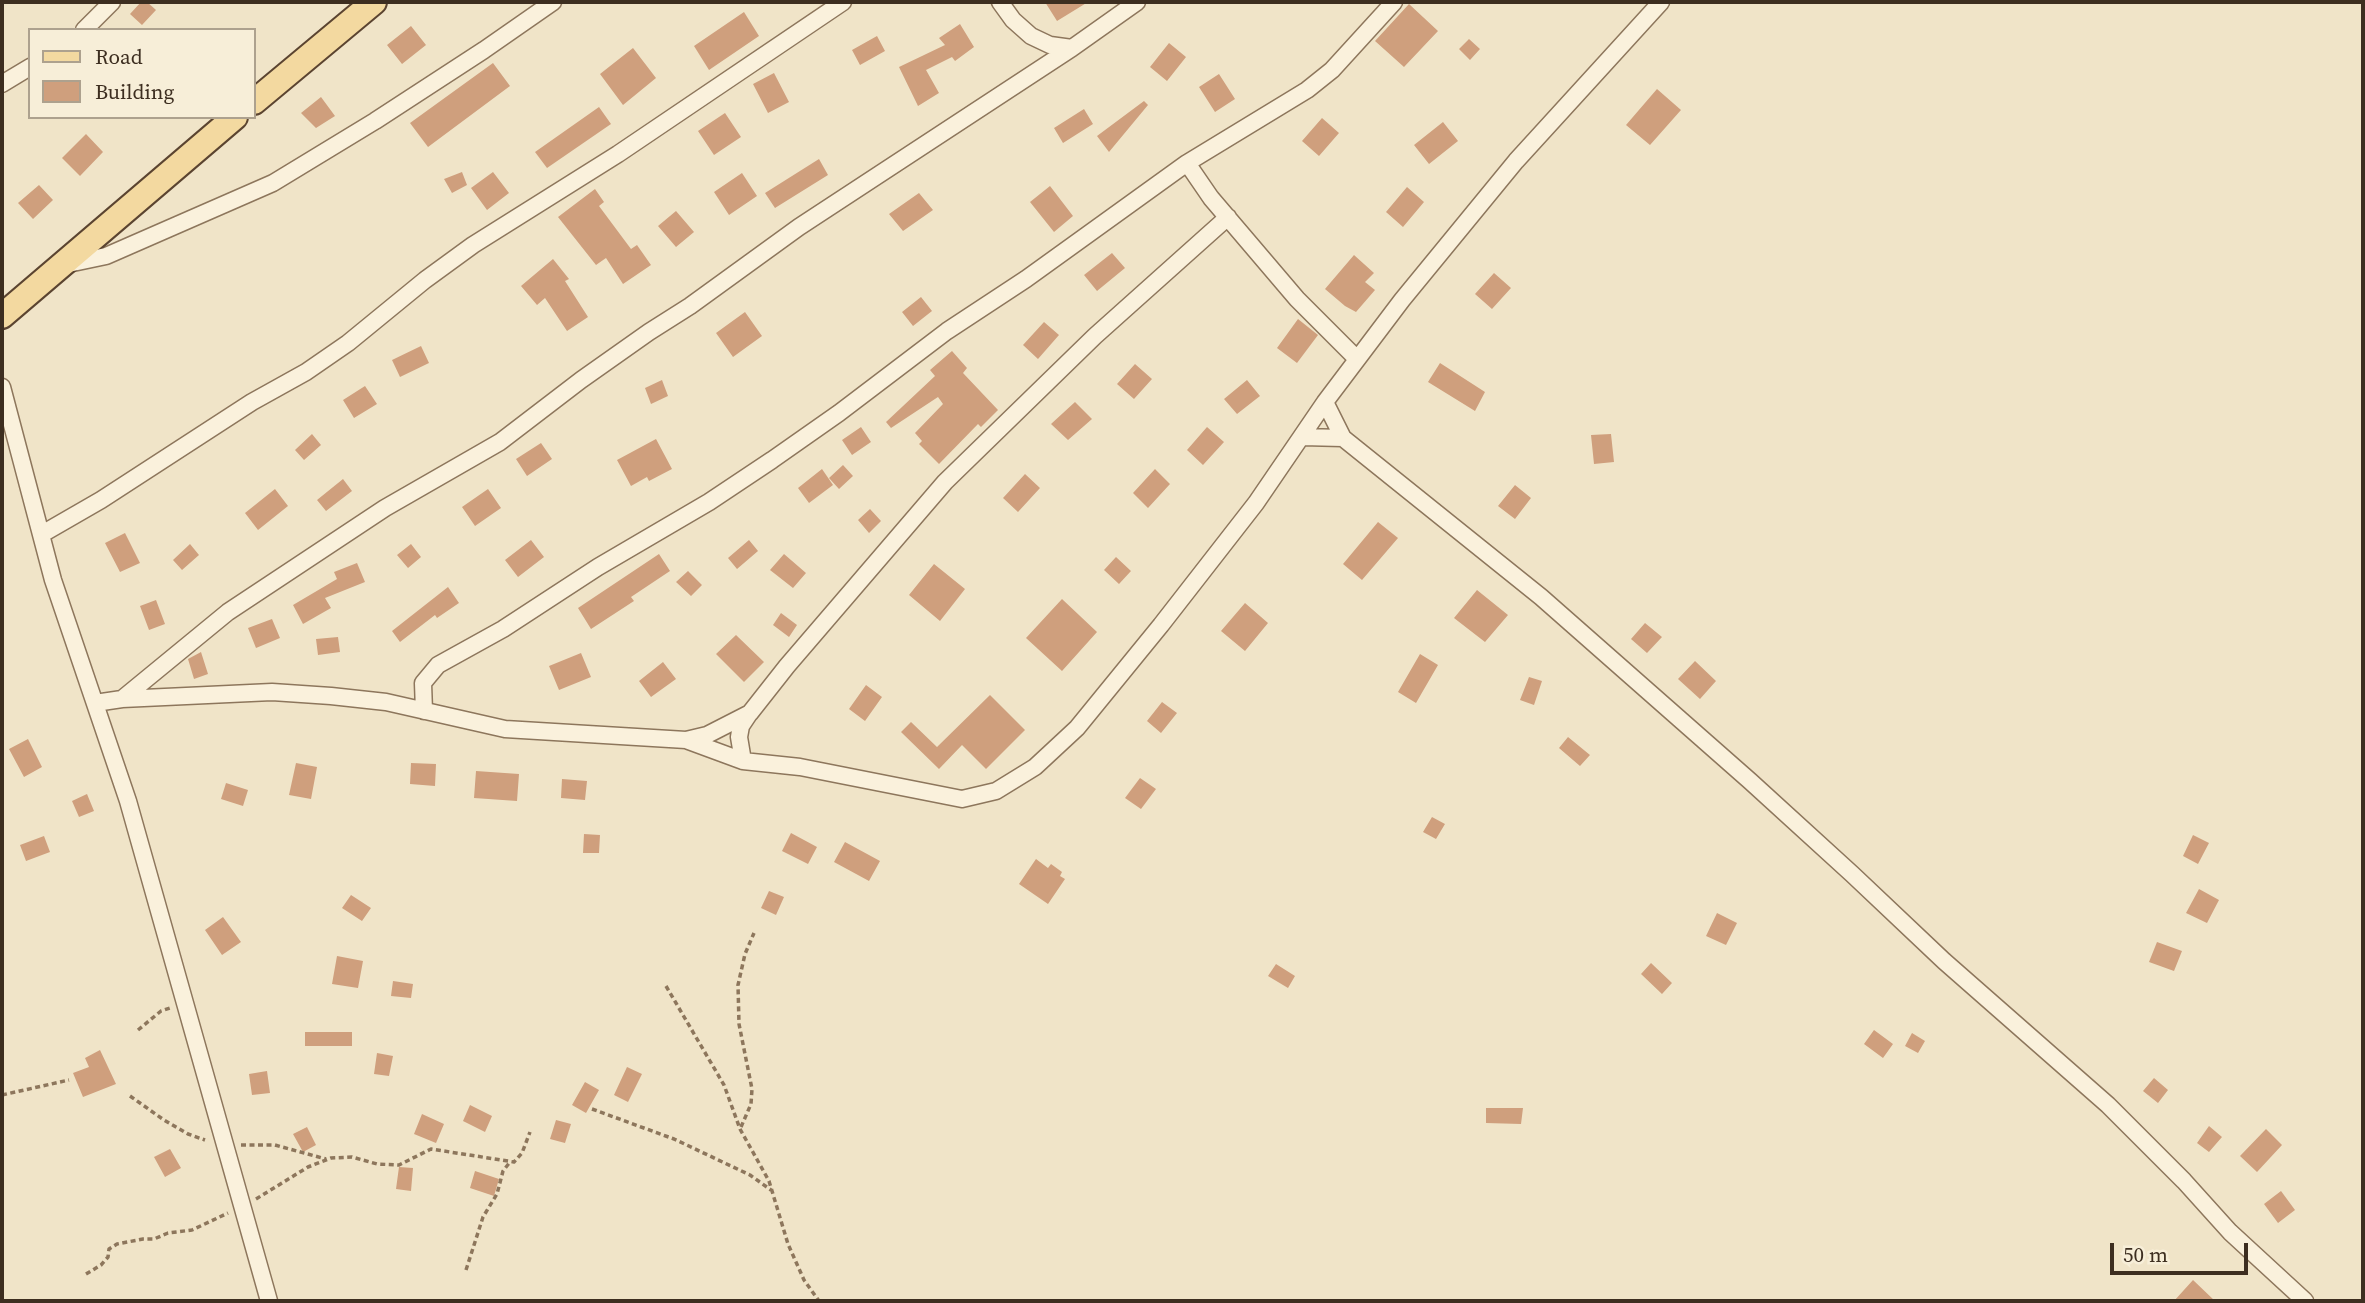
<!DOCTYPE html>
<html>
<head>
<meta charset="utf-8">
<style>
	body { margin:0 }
	#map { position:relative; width:2365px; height:1303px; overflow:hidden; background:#f0e4c8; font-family:"Source Serif 4",serif }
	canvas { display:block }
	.frame { position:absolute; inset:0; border:4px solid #3d2e20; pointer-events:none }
	.legend { position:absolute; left:28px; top:28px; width:228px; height:91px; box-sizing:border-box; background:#f7eed8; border:2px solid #ada18e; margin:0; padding:9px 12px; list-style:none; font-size:21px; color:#3d2e20 }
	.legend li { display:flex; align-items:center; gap:14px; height:35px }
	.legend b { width:35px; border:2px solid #ada18e }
	.scale { position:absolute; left:2110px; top:1243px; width:138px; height:32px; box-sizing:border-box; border:4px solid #3d2e20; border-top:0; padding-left:9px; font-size:21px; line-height:24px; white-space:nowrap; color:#3d2e20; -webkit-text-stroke:5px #f7eed8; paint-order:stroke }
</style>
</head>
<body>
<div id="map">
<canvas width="2365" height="1303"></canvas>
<div class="frame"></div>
<ul class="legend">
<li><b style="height:9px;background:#f3d9a0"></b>Road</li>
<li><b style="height:19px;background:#cf9f7d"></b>Building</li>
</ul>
<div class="scale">50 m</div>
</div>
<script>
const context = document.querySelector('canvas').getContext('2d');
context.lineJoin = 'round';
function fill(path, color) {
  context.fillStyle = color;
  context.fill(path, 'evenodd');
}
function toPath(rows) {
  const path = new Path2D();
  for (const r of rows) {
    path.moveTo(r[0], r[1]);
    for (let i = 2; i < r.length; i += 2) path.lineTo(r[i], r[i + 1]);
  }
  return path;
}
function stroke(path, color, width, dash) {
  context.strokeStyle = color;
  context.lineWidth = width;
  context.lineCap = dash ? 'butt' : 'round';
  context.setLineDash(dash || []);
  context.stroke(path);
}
fill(toPath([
	[141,2,147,2,156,10,142,25,130,14],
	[1045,2,1088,2,1057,21],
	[1409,4,1438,31,1404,67,1375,41],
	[744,12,759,36,709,70,694,46],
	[960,24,974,47,955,61,952,57,926,70,939,93,918,106,899,67,945,45,939,38],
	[411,26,426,45,402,64,387,45],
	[877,36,885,51,860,65,852,50],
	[1469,39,1480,49,1470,60,1459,49],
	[1169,43,1186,57,1167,81,1150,67],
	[633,48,656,78,623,105,600,74],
	[493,63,510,86,428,147,410,123],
	[774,73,789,102,768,113,753,84],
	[1219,74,1235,99,1215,112,1199,87],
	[1657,89,1681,110,1650,145,1626,125],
	[321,97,335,116,316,128,301,113],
	[1144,101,1148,105,1109,152,1097,136],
	[599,107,611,124,547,168,535,152],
	[1084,109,1093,124,1063,143,1054,128],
	[725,113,741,137,714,155,698,131],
	[1322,118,1339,133,1319,156,1302,141],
	[1443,122,1458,141,1429,164,1414,145],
	[86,134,103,152,80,176,62,158],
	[819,159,828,175,775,208,765,193],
	[462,172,467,185,452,193,444,179],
	[493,172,509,193,487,210,471,188],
	[742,173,757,196,729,215,714,192],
	[39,185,53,200,33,219,18,203],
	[1050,186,1073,216,1054,232,1030,202],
	[1407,187,1424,202,1403,227,1386,212],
	[595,189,604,202,599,206,631,249,637,245,651,265,623,284,606,258,596,265,558,217],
	[919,193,933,210,903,231,889,214],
	[676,211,694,232,676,247,658,226],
	[1112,253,1125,268,1097,291,1084,275],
	[1354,255,1374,273,1365,282,1375,290,1356,312,1345,306,1325,289],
	[553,259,569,279,565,281,588,317,567,331,545,298,537,305,521,286],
	[1494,273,1511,288,1492,309,1475,294],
	[921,297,932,311,913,326,902,312],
	[745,312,762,336,733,357,716,333],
	[1298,319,1318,335,1297,363,1277,348],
	[1044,322,1059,335,1038,359,1023,345],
	[421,346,429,363,400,377,392,360],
	[952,351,967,368,963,373,998,410,981,427,978,424,939,464,919,444,922,441,915,433,943,404,938,397,891,428,886,422,935,376,930,370],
	[1440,363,1485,392,1475,411,1428,382],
	[1135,364,1152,379,1134,399,1117,384],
	[662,380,668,396,651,404,645,388],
	[1247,380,1260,396,1237,414,1224,399],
	[365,386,377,404,354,418,343,400],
	[1075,402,1092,419,1068,440,1051,424],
	[861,427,871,442,852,455,842,440],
	[1207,427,1224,442,1203,465,1187,450],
	[312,434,321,445,304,460,295,450],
	[1611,434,1614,462,1594,464,1591,435],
	[656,439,672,469,649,481,647,477,631,486,617,460],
	[541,443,552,459,527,476,516,459],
	[843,465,853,476,839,489,829,478],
	[822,469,833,485,809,503,798,488],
	[1155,469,1170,484,1148,508,1133,493],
	[1025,474,1040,488,1018,512,1003,498],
	[343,479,352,491,326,511,317,500],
	[1515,485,1531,498,1515,519,1498,506],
	[275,489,288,506,258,530,245,513],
	[488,489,501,508,475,526,462,507],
	[870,509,881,521,869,533,858,520],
	[1378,522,1398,538,1362,580,1343,564],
	[125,533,140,563,120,572,105,543],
	[531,540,544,557,518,577,505,560],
	[749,540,758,551,737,569,728,558],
	[190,544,199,555,182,570,173,560],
	[411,544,421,557,408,568,397,555],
	[659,554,670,571,631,597,634,601,591,629,578,608],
	[784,554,806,573,793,588,770,570],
	[1116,557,1131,571,1119,584,1104,570],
	[357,563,365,582,325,598,331,608,303,624,293,605,337,579,334,572],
	[934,564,965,589,940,621,909,595],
	[688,571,702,585,691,596,676,582],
	[448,587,459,603,437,618,435,615,400,642,392,631],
	[1477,590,1508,615,1485,642,1454,618],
	[1062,599,1097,632,1062,671,1026,638],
	[156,600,165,624,149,630,140,606],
	[1245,603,1268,623,1245,651,1221,631],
	[781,613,797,625,789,637,773,625],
	[272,619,280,638,256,648,248,628],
	[1645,623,1662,637,1647,653,1631,639],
	[736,635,764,662,744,682,716,654],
	[338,637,340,652,318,655,316,639],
	[201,652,208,674,194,679,188,659],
	[581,653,591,677,559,690,549,666],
	[1420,654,1438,665,1416,703,1398,692],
	[1695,661,1716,681,1700,699,1678,679],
	[663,662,676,679,651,697,639,681],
	[1529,677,1542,681,1534,705,1520,700],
	[866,685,882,697,865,721,849,709],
	[990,695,1025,730,986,769,962,745,939,769,901,732,911,722,937,747],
	[1162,702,1177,713,1161,733,1147,721],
	[1568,737,1590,755,1580,766,1559,748],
	[28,739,42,767,24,777,9,749],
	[296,763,317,767,311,799,289,795],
	[411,763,436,764,435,786,410,784],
	[476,771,519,774,517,801,474,798],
	[1140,778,1156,789,1141,809,1125,798],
	[562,779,587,781,585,800,561,798],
	[226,783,248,790,243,806,221,799],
	[87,794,94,811,79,817,72,801],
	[1432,817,1445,824,1436,839,1423,832],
	[791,833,817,847,808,864,782,851],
	[584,834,600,835,599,853,583,853],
	[2193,835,2209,843,2198,864,2183,856],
	[44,836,50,852,26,861,20,845],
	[845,842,880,861,869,881,834,862],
	[1036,859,1048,868,1051,864,1062,872,1060,876,1065,879,1048,904,1019,884],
	[2199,889,2219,900,2207,923,2186,913],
	[769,891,784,897,776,915,761,908],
	[351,895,371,908,362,921,342,908],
	[1717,913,1737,923,1726,945,1706,936],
	[223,917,241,942,222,955,205,930],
	[2157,942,2182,951,2174,971,2149,962],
	[337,956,363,961,358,988,332,984],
	[1651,963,1672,983,1662,994,1641,974],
	[1276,964,1295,976,1288,988,1268,976],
	[393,981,413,984,411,998,391,996],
	[1874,1030,1893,1044,1883,1058,1864,1044],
	[305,1032,352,1032,352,1046,305,1046],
	[1912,1033,1925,1041,1918,1053,1905,1046],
	[100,1050,116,1084,83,1097,73,1073,89,1067,85,1058],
	[377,1053,393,1056,389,1076,374,1074],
	[627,1067,642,1074,628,1102,614,1095],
	[267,1071,270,1093,252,1095,249,1074],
	[2154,1078,2168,1090,2158,1103,2143,1091],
	[585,1082,599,1090,586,1113,572,1105],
	[470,1105,492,1116,485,1132,463,1121],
	[1486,1108,1523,1108,1521,1124,1486,1123],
	[422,1114,444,1124,436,1143,414,1134],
	[556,1120,571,1124,565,1143,550,1139],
	[2209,1126,2222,1137,2209,1152,2197,1143],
	[307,1127,316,1145,303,1152,293,1134],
	[2266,1129,2282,1145,2257,1172,2240,1156],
	[170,1149,181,1168,165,1177,154,1157],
	[399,1167,413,1168,411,1191,396,1189],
	[475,1171,499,1179,494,1196,470,1188],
	[2281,1191,2295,1210,2278,1223,2264,1204],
	[2193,1280,2215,1301,2174,1301]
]), '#cf9f7d');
const street = toPath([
	[1000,2,1013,20,1031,36,1050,45,1072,48],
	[84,30,112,2],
	[2,84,30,67],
	[1187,163,1211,198,1297,299,1357,359],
	[68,264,106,256,273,183,375,121,484,50,553,2],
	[2,387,53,580,128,801,269,1301],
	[1325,402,1343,438,1541,597,1750,781,1852,874,1944,961,2108,1105,2184,1181,2230,1232,2305,1301],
	[1302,437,1343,438],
	[42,534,101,500,252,402,306,372,348,343,425,280,473,245,618,154,843,2],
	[122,699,228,612,385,508,500,442,581,380,649,332,690,306,799,227,1072,48,1137,2],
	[95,703,122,699,272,692,331,696,386,702,505,729,686,740,743,761,800,767,962,799,996,791,1035,767,1077,728,1161,625,1256,503,1325,402,1402,300,1516,161,1661,2],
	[424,711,423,683,438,665,503,629,598,567,709,502,772,460,839,413,947,331,1026,279,1187,163,1307,90,1332,70,1394,2],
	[686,740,707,735,750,713,787,666,945,482,1095,336,1228,217],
	[743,761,739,737,741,726,749,714]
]);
const primary = toPath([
	[254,102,374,2],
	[2,316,235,117]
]);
stroke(street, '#8d765c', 19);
stroke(primary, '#5b4430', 28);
stroke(toPath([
	[666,986,724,1085,740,1129,769,1181,788,1244,804,1280,819,1301],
	[138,1030,161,1011,170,1008],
	[2,1095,69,1080],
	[130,1096,164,1120,188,1134,205,1140],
	[592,1109,674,1139,750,1175,771,1190],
	[741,1127,751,1104,752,1089,739,1024,738,985,745,954,754,933],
	[241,1145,275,1145,326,1159],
	[256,1199,308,1167,331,1158,352,1157,377,1164,399,1165,431,1149,514,1162,522,1153,530,1132],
	[466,1270,483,1217,497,1194,503,1171,510,1162],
	[86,1274,101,1265,108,1257,109,1249,117,1244,143,1239,154,1239,168,1233,192,1230,228,1213]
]), '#8d765c', 3.5, [5, 3.5]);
stroke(street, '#faf1dc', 16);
stroke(primary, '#f3d9a0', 24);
</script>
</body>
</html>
